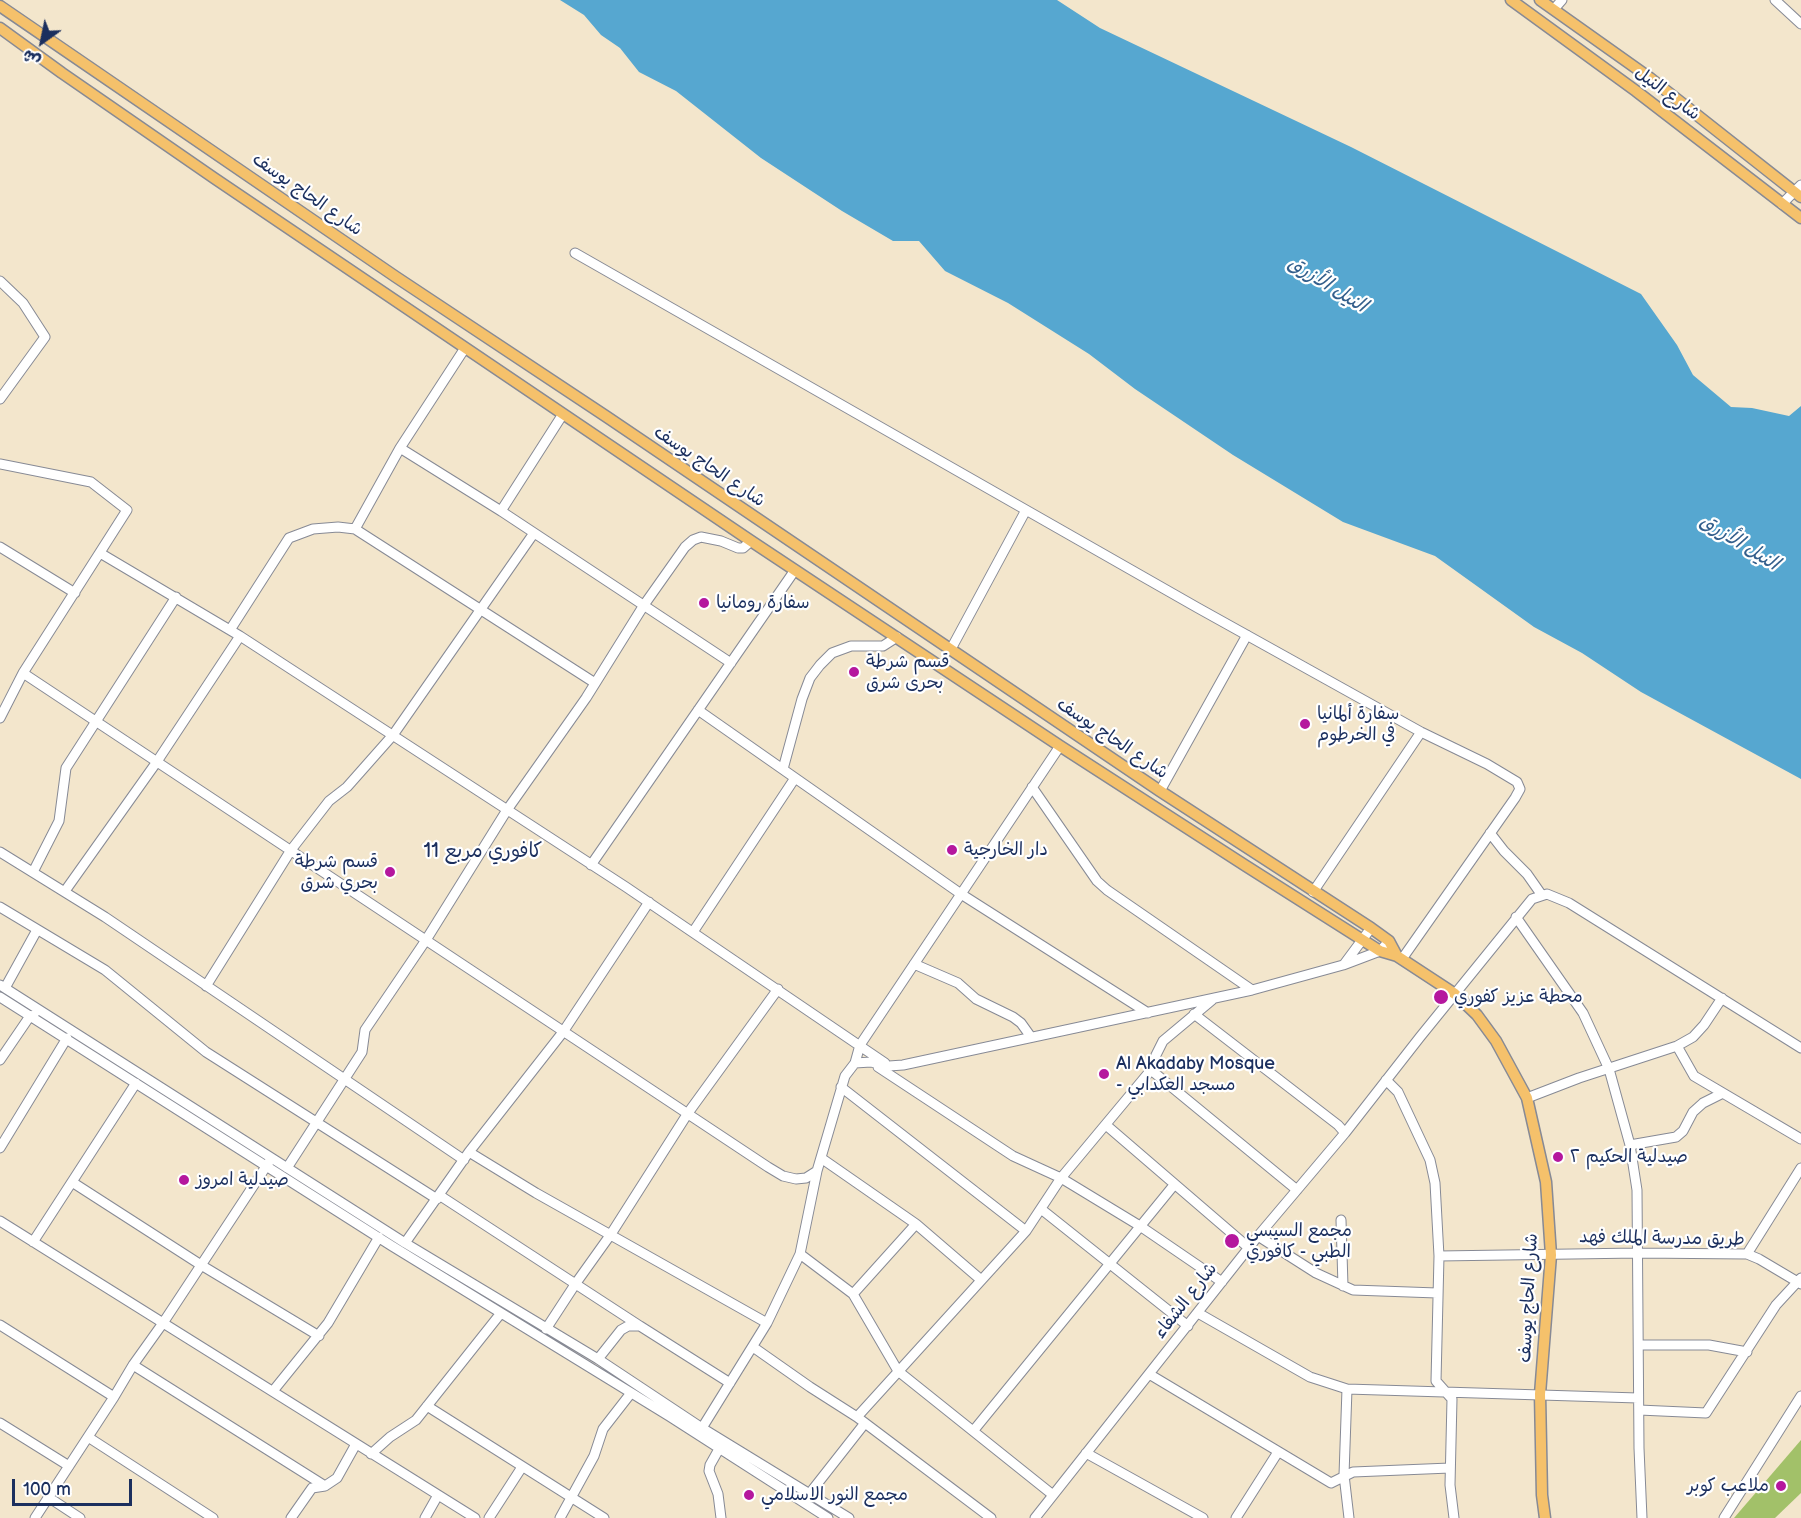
<!DOCTYPE html>
<html>
<head>
<meta charset="utf-8">
<style>
	body { margin:0 }
	#map { position:relative; width:1801px; height:1518px; overflow:hidden; background:#f3e6cc; font-family:"Balsamiq Sans","Playpen Sans Arabic",sans-serif }
	canvas { display:block }
	.north { position:absolute; left:12px; top:12px; width:60px; height:60px; -webkit-text-stroke:4px #fff; paint-order:stroke; rotate:213deg; font-size:16px; font-weight:700; line-height:24px; text-align:center; color:#1b2f5e }
	.north::after { content:''; display:block; margin:auto; width:21px; height:27px; background:#1b2f5e; clip-path:polygon(50% 0,100% 100%,50% 72%,0 100%) }
	.scale { position:absolute; left:12px; top:1479px; width:120px; height:27px; box-sizing:border-box; border:3px solid #1b2f5e; border-top:0; padding-left:8px; font-size:18px; line-height:21px; white-space:nowrap; color:#1b2f5e; -webkit-text-stroke:4px #fff; paint-order:stroke }
</style>
</head>
<body>
<div id="map">
<canvas width="1801" height="1518"></canvas>
<div class="north">ش</div>
<div class="scale">100 m</div>
</div>
<script>
const context = document.querySelector('canvas').getContext('2d');
context.lineJoin = 'round';
function fill(path, color) {
  context.fillStyle = color;
  context.fill(path, 'evenodd');
}
function toPath(rows) {
  const path = new Path2D();
  for (const r of rows) {
    path.moveTo(r[0], r[1]);
    for (let i = 2; i < r.length; i += 2) path.lineTo(r[i], r[i + 1]);
  }
  return path;
}
function stroke(path, color, width, dash) {
  context.strokeStyle = color;
  context.lineWidth = width;
  context.lineCap = dash ? 'butt' : 'round';
  context.setLineDash(dash || []);
  context.stroke(path);
}
function write(font, color, halo, rows, align = 'center') {
  context.font = font + ' "Balsamiq Sans","Playpen Sans Arabic",sans-serif';
  context.lineWidth = 4.5;
  context.setLineDash([]);
  context.textBaseline = 'middle';
  context.strokeStyle = halo;
  context.fillStyle = color;
  for (const [text, x, y, turn = 0] of rows) {
    context.save();
    context.translate(x, y);
    context.rotate((+turn || 0) * Math.PI / 180);
    context.textAlign = isNaN(turn) ? turn : align;
    if (halo) context.strokeText(text, 0, 0);
    context.fillText(text, 0, 0);
    context.restore();
  }
}
fill(toPath([
	[1801,1440,1801,1493,1775,1518,1734,1518]
]), '#a2c169');
fill(toPath([
	[560,0,1057,0,1100,28,1351,147,1641,294,1677,345,1693,375,1731,407,1752,408,1789,416,1801,406,1801,779,1641,692,1582,653,1534,627,1435,556,1343,522,1233,455,1135,389,1089,354,1008,303,945,271,919,241,893,241,842,211,761,158,676,91,639,72,620,48,601,35,584,15]
]), '#56a7d0');
const minor = toPath([
	[1775,0,1801,24],
	[1554,9,1562,0],
	[1782,204,1801,185],
	[575,253,1198,608,1421,732,1487,764,1517,782,1520,789,1515,798,1402,959],
	[0,281,23,303,45,337,0,399],
	[400,448,501,511,731,663],
	[0,464,91,482,127,510,23,673,0,718],
	[501,511,563,414],
	[355,529,400,448,465,348],
	[0,547,75,593],
	[100,553,240,636,626,887,885,1063],
	[230,630,289,538,313,529,338,527,355,529,595,683],
	[951,649,1026,510],
	[23,673,768,1167,783,1176,796,1179,806,1178,817,1171],
	[698,710,961,894,1148,1013],
	[783,769,802,699,810,678,820,665,832,653,851,646,883,646,897,637],
	[1032,787,1097,881,1107,890,1252,990],
	[1160,791,1247,635],
	[1490,833,1504,851,1527,874,1541,894],
	[0,852,105,917,464,1160],
	[591,865,795,570],
	[33,872,59,821,66,768,176,597],
	[65,891,156,763,240,636],
	[1313,892,1421,732],
	[0,907,105,970,206,1052,437,1199],
	[1516,917,1583,1013,1609,1069,1630,1145,1637,1190,1639,1448,1642,1518],
	[693,932,795,778],
	[1345,963,1371,928],
	[914,964,958,983,976,999,1013,1017,1021,1023,1031,1037],
	[0,985,405,1243,598,1359,702,1428,849,1518],
	[206,986,291,850,329,801,347,787,393,735,534,533],
	[5,988,37,930],
	[0,997,392,1246,669,1416,828,1518],
	[1194,1014,1338,1125,1345,1133],
	[1677,1046,1693,1037,1704,1025,1722,998],
	[0,1060,30,1016,34,1015],
	[855,1063,860,1045,1060,746],
	[878,1067,1013,1156,1061,1178,1140,1226,1222,1282],
	[1151,1070,1297,1190],
	[1386,1080,1398,1092,1430,1160,1435,1183,1439,1256,1436,1381,1452,1399,1450,1485,1454,1518],
	[841,1087,1026,1231],
	[1527,1098,1579,1078,1677,1046,1694,1076,1801,1139],
	[1106,1125,1249,1248],
	[1630,1145,1676,1137,1683,1131,1693,1112,1703,1103,1723,1093],
	[0,1148,67,1038],
	[469,1152,536,1193,767,1323],
	[821,1158,916,1224,980,1279],
	[287,1168,362,1052,365,1030,426,940,507,810,586,698,644,605,685,547,693,540,701,537,721,541,738,548,743,548,751,541],
	[72,1182,201,1265,319,1336],
	[439,1195,640,1326],
	[1041,1209,1188,1326],
	[1341,1220,1343,1286],
	[0,1221,475,1518],
	[1258,1236,1316,1273,1353,1290,1437,1293],
	[33,1242,136,1083],
	[405,1243,469,1152,563,1032,649,902],
	[800,1254,853,1294,898,1371,1053,1495],
	[1747,1254,1801,1168],
	[1439,1256,1638,1253,1747,1254,1759,1259,1801,1284],
	[853,1294,916,1224],
	[1198,1313,1310,1377,1347,1389,1638,1398],
	[0,1325,114,1397],
	[546,1329,576,1283,611,1234,688,1113,778,989],
	[1639,1345,1709,1345,1747,1352],
	[753,1347,810,1387,857,1417,991,1518],
	[598,1359,621,1330,628,1326,640,1326,730,1383],
	[133,1365,325,1486],
	[1149,1374,1331,1483,1353,1472,1450,1468],
	[1347,1389,1344,1475,1349,1518],
	[273,1391,328,1323,379,1237],
	[427,1406,604,1518],
	[1639,1410,1706,1413,1776,1305,1801,1278],
	[857,1417,1026,1231,1061,1178,1151,1070,1156,1055,1163,1041,1212,1000],
	[0,1423,69,1466],
	[702,1428,767,1323,800,1254,817,1171,845,1076,855,1063,871,1062,889,1066,903,1065,1252,990,1343,965,1380,951,1389,941],
	[974,1430,1174,1185],
	[88,1437,213,1518],
	[719,1449,710,1465,709,1471,718,1494,721,1518],
	[1086,1453,1203,1518],
	[371,1454,390,1437,416,1420,501,1313],
	[48,1497,80,1518],
	[810,1498,810,1493,865,1423],
	[35,1518,114,1397,133,1365,163,1323,269,1162],
	[291,1518,312,1488,325,1486,337,1478,356,1444],
	[425,1518,438,1495],
	[489,1518,522,1467],
	[560,1518,594,1456,603,1429,631,1393],
	[1035,1518,1258,1236,1345,1133,1420,1037,1532,899,1547,894,1569,903,1801,1048],
	[1236,1518,1278,1452],
	[1724,1518,1801,1396]
]);
const major = toPath([
	[1511,0,1636,91,1801,218],
	[1540,0,1650,78,1801,197],
	[0,6,396,277,607,417,1160,791,1371,928,1389,941,1397,956],
	[0,28,62,73,214,178,751,541,1060,746,1246,866,1380,951,1397,956,1455,994,1477,1015,1496,1041,1527,1098,1546,1182,1551,1255,1540,1394,1542,1495,1545,1518]
]);
stroke(minor, '#878a95', 11);
stroke(major, '#878a95', 13);
stroke(minor, '#fff', 9);
stroke(major, '#f5c16b', 10);
for (const [x, y, r, color] of [
	[704,603,6,"#b5179e"],
	[854,672,6,"#b5179e"],
	[1305,724,6,"#b5179e"],
	[952,850,6,"#b5179e"],
	[390,872,6,"#b5179e"],
	[1441,997,8,"#b5179e"],
	[1104,1074,6,"#b5179e"],
	[1558,1157,6,"#b5179e"],
	[184,1180,6,"#b5179e"],
	[1232,1241,8,"#b5179e"],
	[1781,1486,6,"#b5179e"],
	[749,1495,6,"#b5179e"]
]) {
  const dot = new Path2D();
  dot.arc(x, y, r, 0, 2 * Math.PI);
  context.fillStyle = color;
  context.fill(dot);
  stroke(dot, '#fff', 2);
}
write('18px', '#1b2f5e', '#fff', [
	["شارع النيل",1667,94,37],
	["شارع الحاج يوسف",307,195,35],
	["شارع الحاج يوسف",709,467,34],
	["شارع الحاج يوسف",1112,739,34],
	["طريق مدرسة الملك فهد",1662,1239,1],
	["شارع الحاج يوسف",1529,1298,-87],
	["شارع الشفاء",1186,1301,-52]
]);
write('18px', '#1b2f5e', '#fff', [
	["سفارة رومانيا",716,603],
	["قسم شرطة",866,662],
	["بحرى شرق",866,683],
	["سفارة ألمانيا",1317,714],
	["في الخرطوم",1317,735],
	["دار الخارجية",964,850],
	["قسم شرطة",378,862,"right"],
	["بحري شرق",378,883,"right"],
	["محطة عزيز كفوري",1454,997],
	["Al Akadaby Mosque",1116,1064],
	["- مسجد العكدابي",1116,1085],
	["صيدلية الحكيم ٢",1570,1157],
	["صيدلية امروز",196,1180],
	["مجمع السيسي",1246,1231],
	["الطبي - كافوري",1246,1252],
	["ملاعب كوبر",1769,1486,"right"],
	["مجمع النور الاسلامي",761,1495]
], 'left');
write('italic 20px', '#335f8c', '#fff', [
	["النيل الأزرق",1327,285,32],
	["النيل الأزرق",1739,543,32]
]);
write('20px', '#1b2f5e', '#fff', [
	["كافوري مربع 11",483,852]
]);
</script>
</body>
</html>
